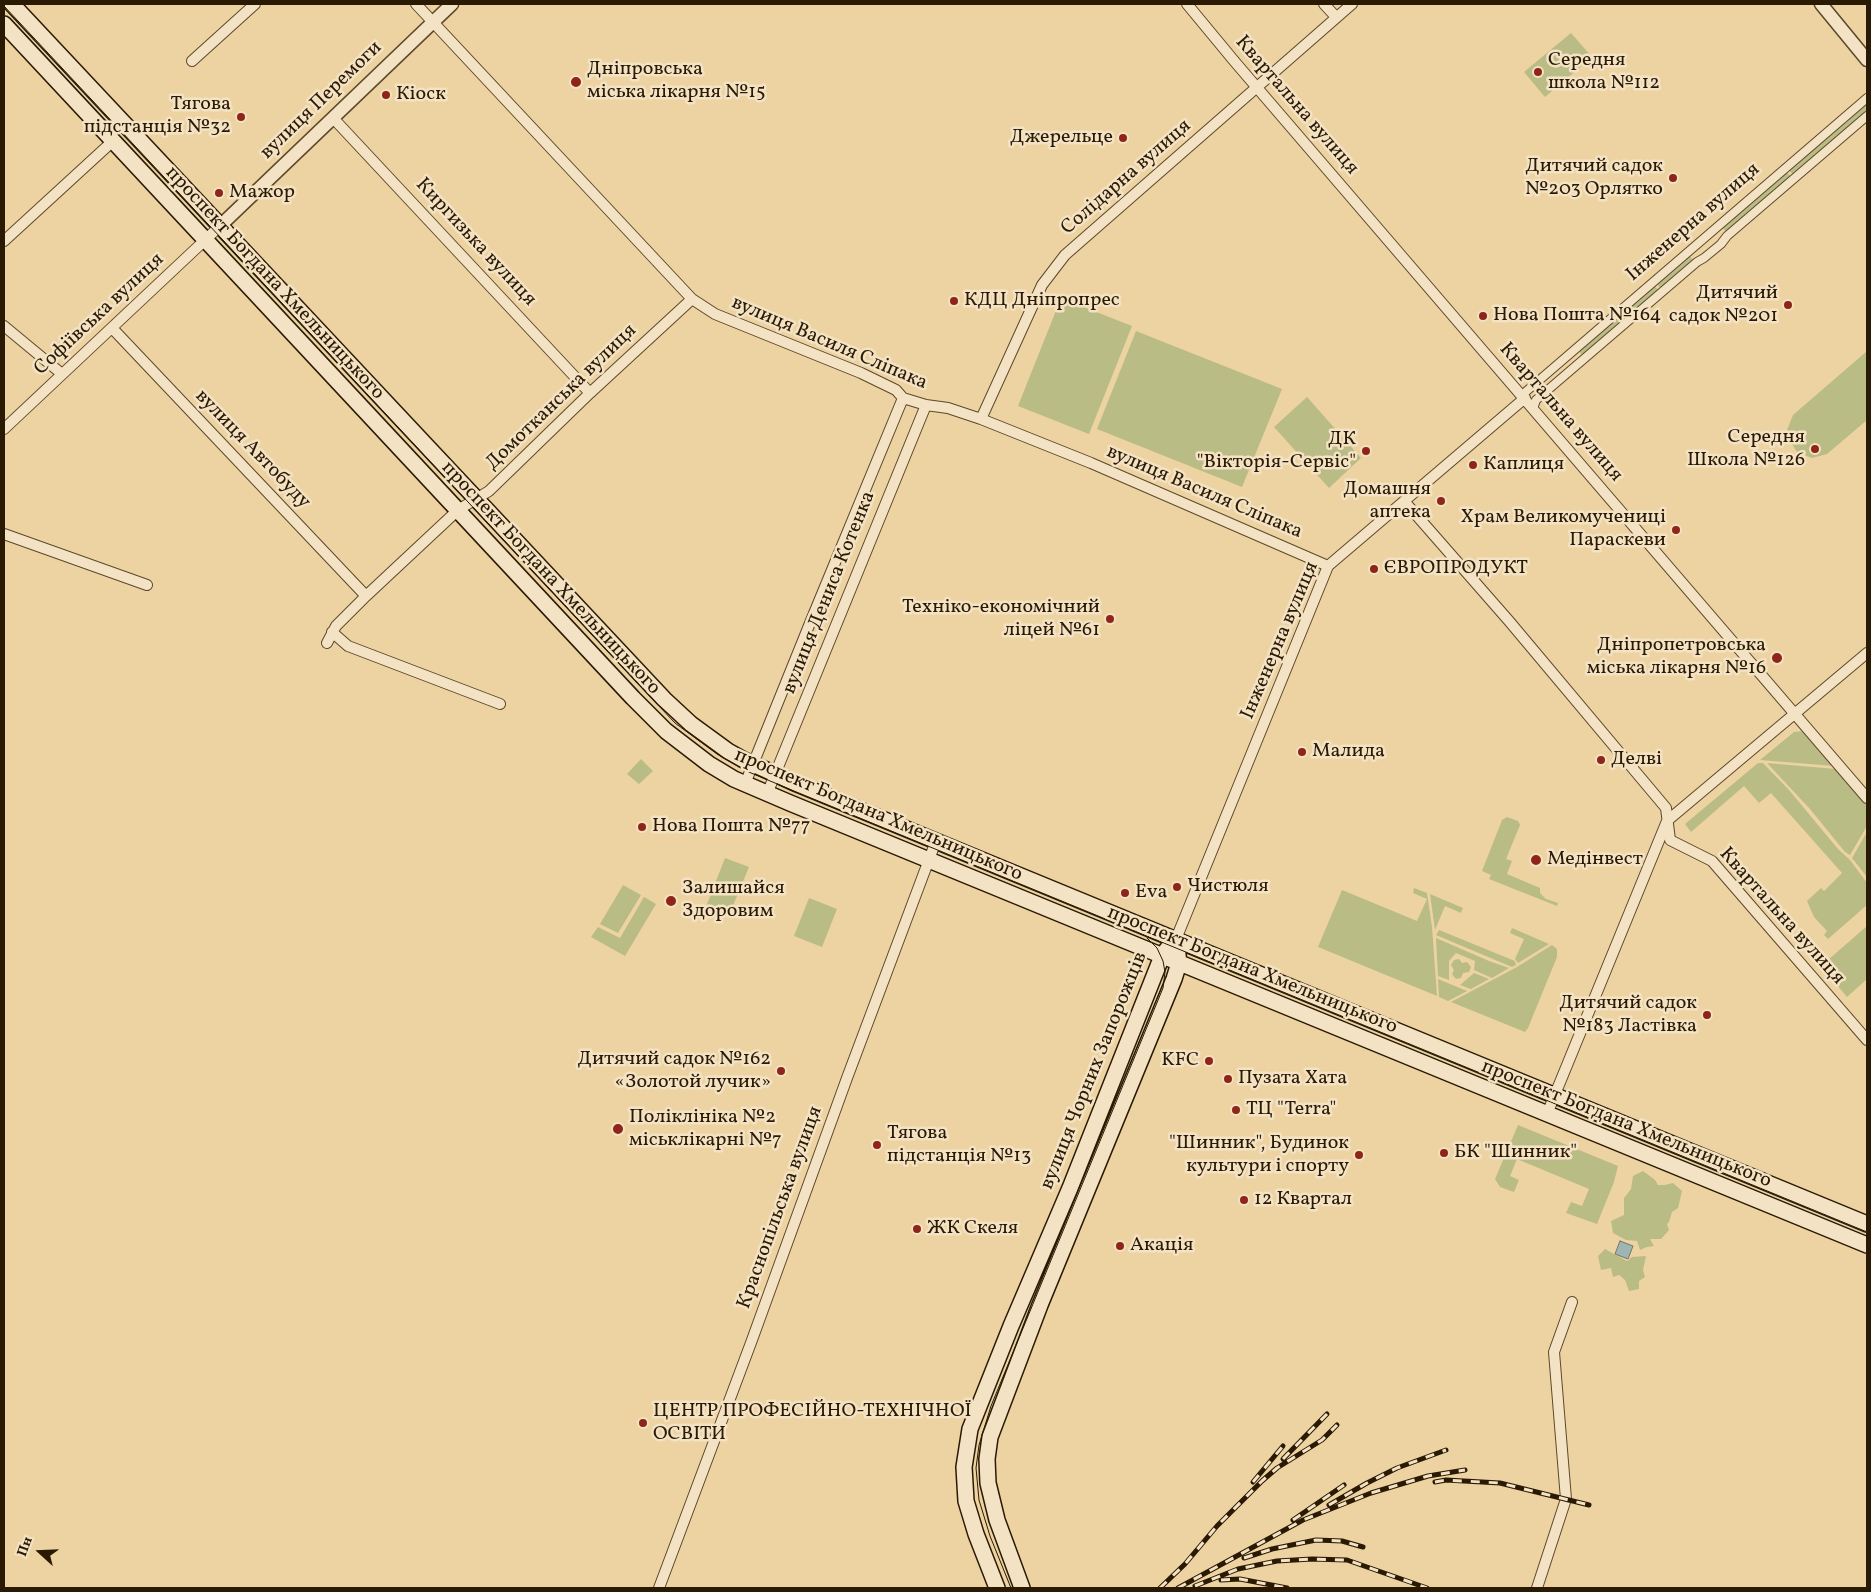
<!DOCTYPE html>
<html>
<head>
<meta charset="utf-8">
<style>
	body { margin:0 }
	#map { position:relative; width:1871px; height:1592px; overflow:hidden; background:#edd3a2; font-family:Vollkorn,serif }
	canvas { display:block }
	.frame { position:absolute; inset:0; border:5px solid #2b1a03; pointer-events:none }
	.north { position:absolute; left:15px; top:1527px; width:50px; height:50px; -webkit-text-stroke:4px #f3e2c3; paint-order:stroke; rotate:290deg; font-size:14px; font-weight:700; line-height:20px; text-align:center; color:#2b1a03 }
	.north::after { content:''; display:block; margin:auto; width:18px; height:22px; background:#2b1a03; clip-path:polygon(50% 0,100% 100%,50% 72%,0 100%) }
</style>
</head>
<body>
<div id="map">
<canvas width="1871" height="1592"></canvas>
<div class="frame"></div>
<div class="north">Пн</div>
</div>
<script>
const context = document.querySelector('canvas').getContext('2d');
context.lineJoin = 'round';
function fill(path, color) {
  context.fillStyle = color;
  context.fill(path, 'evenodd');
}
function toPath(rows) {
  const path = new Path2D();
  for (const r of rows) {
    path.moveTo(r[0], r[1]);
    for (let i = 2; i < r.length; i += 2) path.lineTo(r[i], r[i + 1]);
  }
  return path;
}
function stroke(path, color, width, dash) {
  context.strokeStyle = color;
  context.lineWidth = width;
  context.lineCap = dash ? 'butt' : 'round';
  context.setLineDash(dash || []);
  context.stroke(path);
}
function write(font, color, halo, rows, align = 'center') {
  context.font = font + ' Vollkorn,serif';
  context.lineWidth = 5;
  context.setLineDash([]);
  context.textBaseline = 'middle';
  context.strokeStyle = halo;
  context.fillStyle = color;
  for (const [text, x, y, turn = 0] of rows) {
    context.save();
    context.translate(x, y);
    context.rotate((+turn || 0) * Math.PI / 180);
    context.textAlign = isNaN(turn) ? turn : align;
    if (halo) context.strokeText(text, 0, 0);
    context.fillText(text, 0, 0);
    context.restore();
  }
}
fill(toPath([
	[1571,33,1592,57,1545,97,1524,72],
	[1867,101,1867,113,1794,176,1788,169],
	[1786,171,1792,178,1727,233,1721,226],
	[1688,254,1694,261,1661,289,1655,282],
	[1653,284,1659,291,1583,356,1577,349],
	[1061,298,1132,326,1089,434,1018,406],
	[1136,331,1282,389,1242,487,1097,429],
	[1867,351,1867,420,1827,454,1812,458,1797,452,1788,438,1787,430,1793,415],
	[1307,397,1361,458,1329,488,1274,427],
	[1804,731,1834,766,1760,760,1794,732],
	[641,759,653,771,639,784,627,774],
	[1758,763,1763,763,1789,790,1838,849,1850,860,1867,883,1867,905,1828,939,1824,935,1827,931,1814,917,1807,901,1821,888,1824,891,1842,873,1771,793,1759,803,1744,786,1691,832,1685,824],
	[1767,763,1836,769,1867,805,1867,826,1850,855,1845,852,1810,809],
	[1507,817,1518,821,1520,825,1506,859,1512,861,1507,874,1540,888,1540,893,1546,899,1558,903,1557,906,1489,879,1491,875,1482,871,1502,820],
	[1867,832,1867,877,1852,858],
	[725,858,749,867,730,913,707,904],
	[623,885,641,895,618,933,600,924],
	[1414,888,1427,893,1432,927,1437,996,1318,947,1342,890,1417,921,1427,899,1413,893],
	[1430,894,1463,908,1461,913,1445,906,1435,930],
	[644,897,656,904,625,956,591,937,598,927,620,938],
	[809,898,837,909,822,947,794,936],
	[1867,926,1867,979,1847,997,1821,966],
	[1512,928,1549,944,1518,963,1515,959,1524,939,1510,933],
	[1439,930,1515,961,1516,965,1512,967,1436,935],
	[1436,938,1489,961,1509,968,1492,978,1474,970,1475,961,1456,953,1449,961,1449,980,1438,976],
	[1552,945,1557,949,1557,957,1528,1028,1525,1032,1451,1002,1517,967],
	[1459,959,1462,963,1467,962,1471,967,1469,972,1463,973,1461,978,1456,979,1452,974,1454,970,1451,965,1454,960],
	[1474,973,1489,979,1471,989,1460,985],
	[1438,979,1467,991,1448,1001,1439,997],
	[1518,1125,1618,1166,1614,1182,1597,1224,1566,1213,1571,1202,1582,1206,1589,1189,1517,1159,1510,1176,1519,1180,1514,1192,1500,1187,1495,1179],
	[1643,1171,1655,1180,1658,1185,1665,1185,1673,1183,1682,1191,1678,1208,1672,1212,1669,1222,1667,1224,1669,1230,1661,1239,1650,1239,1654,1246,1647,1247,1640,1250,1637,1241,1626,1240,1613,1233,1611,1221,1624,1215,1624,1198,1631,1189,1633,1176],
	[1605,1249,1627,1261,1632,1257,1646,1256,1643,1270,1645,1277,1639,1281,1639,1289,1629,1291,1625,1280,1619,1275,1613,1277,1611,1268,1601,1270,1598,1256]
]), '#b9bc84');
const water = toPath([
	[1620,1241,1633,1246,1628,1259,1615,1254,1620,1241]
]);
fill(water, '#9eb5b1');
stroke(water, '#70776b', 1);
const pedestrian = toPath([
	[1522,395,1867,98],
	[1533,409,1536,400,1697,262,1704,258,1721,244,1727,236,1867,116]
]);
const minor = toPath([
	[416,4,692,299,715,314,861,373,896,390,903,398,926,405,948,408,981,419,1091,463,1328,566],
	[1187,4,1235,62,1867,798],
	[1324,4,1336,17],
	[192,61,255,4],
	[333,118,590,393],
	[4,241,113,141],
	[4,326,62,374],
	[112,328,366,596],
	[981,419,1042,285,1065,255,1352,4],
	[4,429,220,226],
	[1404,501,1509,621,1666,808,1670,840,1712,861,1867,1040],
	[4,534,147,585],
	[332,632,348,646,500,704],
	[327,643,336,626,366,596,458,510,489,491,590,393,692,299],
	[745,784,810,623,903,398],
	[767,794,926,405],
	[1176,939,1328,566,1525,398],
	[1547,1114,1667,821,1867,653],
	[659,1588,752,1340,847,1078,936,841],
	[1537,1588,1566,1499,1554,1352,1572,1302]
]);
const tertiary = toPath([
	[1821,4,1867,60],
	[220,226,452,4]
]);
const secondary = toPath([
	[12,4,664,699,691,724,728,751,744,760,797,784,1867,1224],
	[4,24,633,698,666,731,709,764,734,779,790,803,1867,1245],
	[997,1588,976,1534,966,1501,964,1467,970,1429,1011,1326,1070,1188,1162,956,1168,948],
	[1022,1588,997,1520,988,1483,987,1459,990,1437,1040,1305,1174,979,1179,963,1176,939]
]);
stroke(pedestrian, '#5c482b', 10);
stroke(minor, '#5c482b', 12);
stroke(tertiary, '#5c482b', 15);
stroke(secondary, '#2b1a03', 18);
stroke(pedestrian, '#f3e2c3', 8);
stroke(minor, '#f3e2c3', 10);
stroke(tertiary, '#f3e2c3', 12);
stroke(secondary, '#f3e2c3', 15);
stroke(toPath([
	[4,6,642,688,675,723,717,754,744,770,794,791,1867,1232],
	[1011,1588,990,1536,979,1500,976,1468,979,1445,991,1406,1163,988,1165,972,1163,961,1157,948,1147,938]
]), '#2b1a03', 1);
const rail = toPath([
	[1283,1459,1327,1414],
	[1253,1482,1283,1446],
	[1435,1482,1446,1480,1500,1483,1589,1505],
	[1329,1505,1367,1483,1397,1468,1446,1450],
	[1293,1520,1344,1485],
	[1244,1558,1272,1549,1316,1540,1342,1541,1363,1547],
	[1221,1580,1240,1579,1287,1588],
	[1195,1586,1238,1569,1277,1561,1312,1559,1347,1560,1427,1588],
	[1160,1588,1185,1564,1217,1526,1262,1481,1277,1468,1322,1440,1337,1425],
	[1178,1588,1303,1520,1371,1493,1428,1476,1465,1470]
]);
stroke(rail, '#2b1a03', 5);
stroke(rail, '#f3e2c3', 3, [9]);
for (const [x, y, r, color] of [
	[1538,72,5,"#8f2418"],
	[576,82,6,"#8f2418"],
	[386,95,5,"#8f2418"],
	[241,117,5,"#8f2418"],
	[1123,138,5,"#8f2418"],
	[1673,178,5,"#8f2418"],
	[219,193,5,"#8f2418"],
	[954,301,5,"#8f2418"],
	[1788,305,5,"#8f2418"],
	[1483,316,5,"#8f2418"],
	[1815,449,5,"#8f2418"],
	[1366,451,5,"#8f2418"],
	[1473,465,5,"#8f2418"],
	[1441,501,5,"#8f2418"],
	[1676,530,5,"#8f2418"],
	[1374,569,5,"#8f2418"],
	[1110,619,5,"#8f2418"],
	[1777,658,6,"#8f2418"],
	[1302,752,5,"#8f2418"],
	[1601,760,5,"#8f2418"],
	[642,827,5,"#8f2418"],
	[1536,860,6,"#8f2418"],
	[1177,887,5,"#8f2418"],
	[1125,893,5,"#8f2418"],
	[671,901,6,"#8f2418"],
	[1707,1015,5,"#8f2418"],
	[1209,1061,5,"#8f2418"],
	[781,1071,5,"#8f2418"],
	[1228,1079,5,"#8f2418"],
	[1236,1110,5,"#8f2418"],
	[618,1129,6,"#8f2418"],
	[877,1145,5,"#8f2418"],
	[1444,1153,5,"#8f2418"],
	[1359,1155,5,"#8f2418"],
	[1244,1200,5,"#8f2418"],
	[917,1229,5,"#8f2418"],
	[1120,1246,5,"#8f2418"],
	[643,1423,5,"#8f2418"]
]) {
  const dot = new Path2D();
  dot.arc(x, y, r, 0, 2 * Math.PI);
  context.fillStyle = color;
  context.fill(dot);
  stroke(dot, '#f3e2c3', 2);
}
write('20px', '#2b1a03', '#f3e2c3', [
	["Середня",1548,61],
	["школа №112",1548,84],
	["Дніпровська",587,70],
	["міська лікарня №15",587,93],
	["Кіоск",396,95],
	["Тягова",231,105,"right"],
	["пiдстанцiя №32",231,128,"right"],
	["Джерельце",1113,138,"right"],
	["Дитячий садок",1663,167,"right"],
	["№203 Орлятко",1663,190,"right"],
	["Мажор",229,193],
	["Дитячий",1778,294,"right"],
	["садок №201",1778,317,"right"],
	["КДЦ Дніпропрес",964,301],
	["Нова Пошта №164",1493,316],
	["Середня",1805,438,"right"],
	["Школа №126",1805,461,"right"],
	["ДК",1356,440,"right"],
	["\"Вікторія-Сервіс\"",1356,463,"right"],
	["Каплиця",1483,465],
	["Домашня",1431,490,"right"],
	["аптека",1431,513,"right"],
	["Храм Великомучениці",1666,518,"right"],
	["Параскеви",1666,541,"right"],
	["ЄВРОПРОДУКТ",1384,569],
	["Техніко-економічний",1100,608,"right"],
	["ліцей №61",1100,631,"right"],
	["Дніпропетровська",1766,646,"right"],
	["міська лікарня №16",1766,669,"right"],
	["Малида",1312,752],
	["Делві",1611,760],
	["Нова Пошта №77",652,827],
	["Медінвест",1547,860],
	["Чистюля",1187,887],
	["Залишайся",682,889],
	["Здоровим",682,912],
	["Eva",1135,893],
	["Дитячий садок",1697,1004,"right"],
	["№183 Ластівка",1697,1027,"right"],
	["Дитячий садок №162",771,1060,"right"],
	["«Золотой лучик»",771,1083,"right"],
	["KFC",1199,1061,"right"],
	["Пузата Хата",1238,1079],
	["ТЦ \"Terra\"",1246,1110],
	["Поліклініка №2",629,1118],
	["міськлікарні №7",629,1141],
	["Тягова",887,1134],
	["пiдстанцiя №13",887,1157],
	["\"Шинник\", Будинок",1349,1144,"right"],
	["культури і спорту",1349,1167,"right"],
	["БК \"Шинник\"",1454,1153],
	["12 Квартал",1254,1200],
	["ЖК Скеля",927,1229],
	["Акація",1130,1246],
	["ЦЕНТР ПРОФЕСІЙНО-ТЕХНІЧНОЇ",653,1412],
	["ОСВІТИ",653,1435]
], 'left');
write('20px', '#2b1a03', '#f3e2c3', [
	["вулиця Перемоги",322,101,-44],
	["Квартальна вулиця",1296,106,49],
	["Солідарна вулиця",1127,178,-41],
	["Інженерна вулиця",1694,223,-41],
	["Киргизька вулиця",475,243,47],
	["проспект Богдана Хмельницького",274,284,47],
	["Софіївська вулиця",100,315,-43],
	["вулиця Василя Сліпака",829,344,23],
	["Домотканська вулиця",562,398,-44],
	["Квартальна вулиця",1560,413,49],
	["вулиця Автобуду",252,450,46],
	["вулиця Василя Сліпака",1204,493,23],
	["проспект Богдана Хмельницького",550,579,47],
	["вулиця Дениса Котенка",830,593,-68],
	["Інженерна вулиця",1281,641,-67],
	["проспект Богдана Хмельницького",878,816,23],
	["Квартальна вулиця",1781,917,48],
	["проспект Богдана Хмельницького",1252,971,22],
	["вулиця Чорних Запорожців",1095,1071,-68],
	["проспект Богдана Хмельницького",1626,1125,22],
	["Краснопільська вулиця",781,1208,-70]
]);
</script>
</body>
</html>
